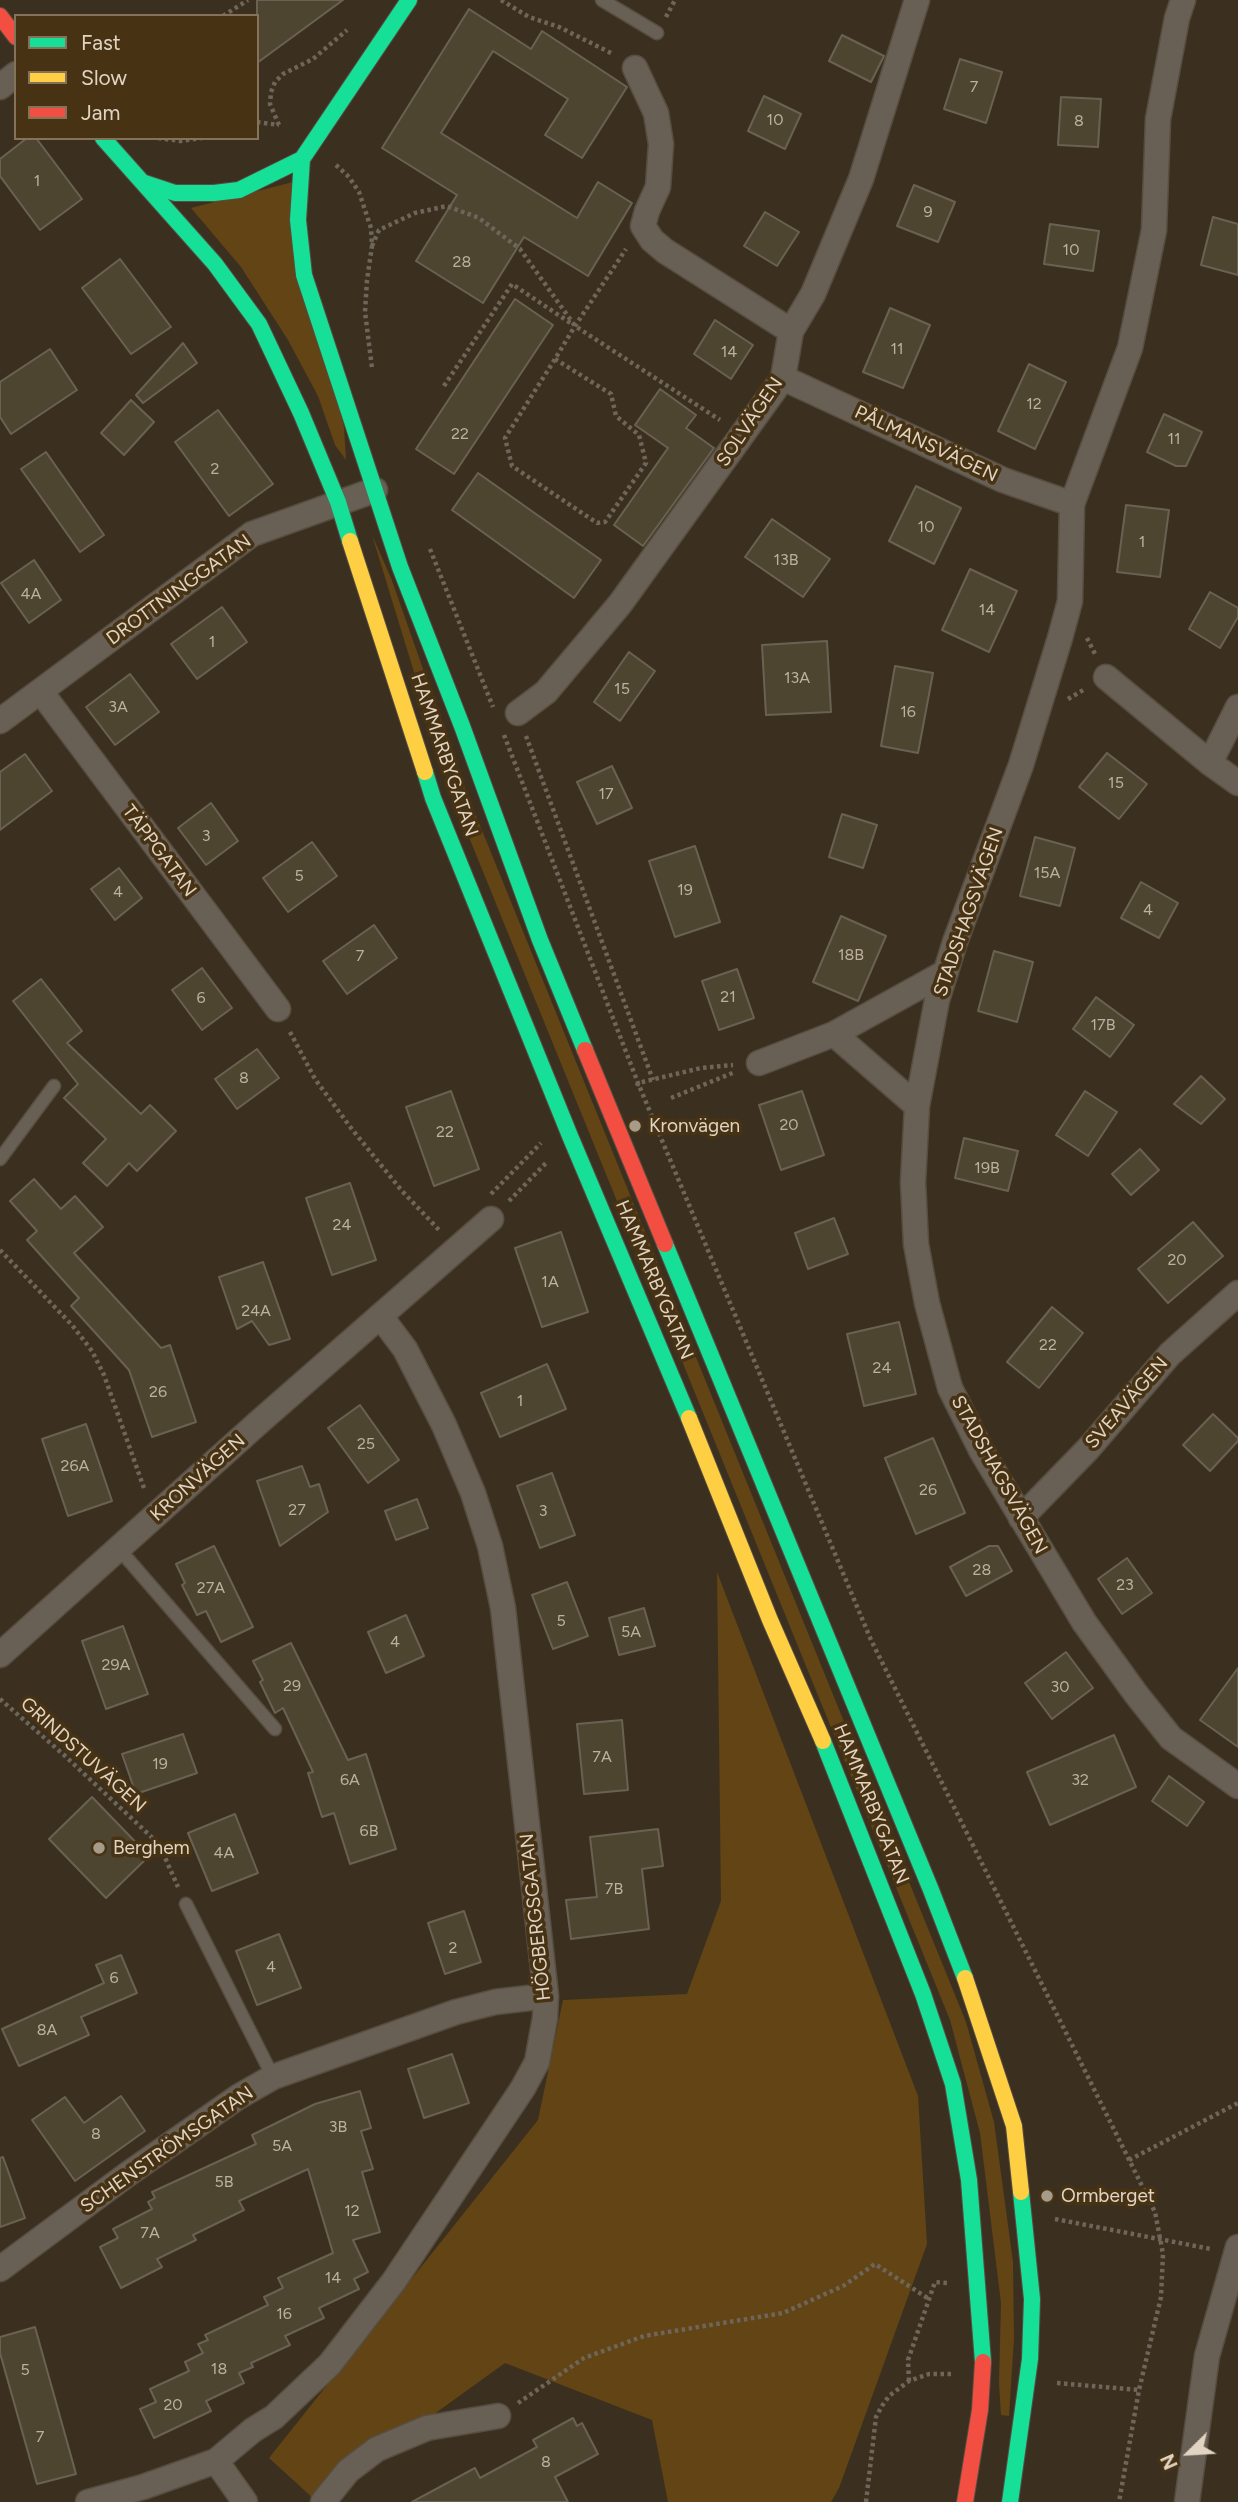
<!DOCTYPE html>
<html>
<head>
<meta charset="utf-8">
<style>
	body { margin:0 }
	#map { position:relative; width:1238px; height:2502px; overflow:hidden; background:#3b301f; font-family:Figtree,sans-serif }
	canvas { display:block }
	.legend { position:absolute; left:14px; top:14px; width:245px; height:126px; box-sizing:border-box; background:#473213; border:2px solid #857359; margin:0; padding:9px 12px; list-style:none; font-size:21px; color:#e1d4c3 }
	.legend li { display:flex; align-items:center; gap:14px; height:35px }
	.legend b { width:35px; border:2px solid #857359 }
	.north { position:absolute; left:1154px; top:2418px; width:70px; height:70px; -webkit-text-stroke:5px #473213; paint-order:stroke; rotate:246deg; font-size:19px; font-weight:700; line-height:28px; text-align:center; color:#e1d4c3 }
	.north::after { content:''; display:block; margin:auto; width:24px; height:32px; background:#e1d4c3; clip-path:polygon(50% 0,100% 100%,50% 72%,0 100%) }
</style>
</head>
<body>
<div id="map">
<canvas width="1238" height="2502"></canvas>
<ul class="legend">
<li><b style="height:9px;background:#16e098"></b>Fast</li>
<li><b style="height:9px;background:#ffcf43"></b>Slow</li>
<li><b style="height:9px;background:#f24e42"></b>Jam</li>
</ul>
<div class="north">N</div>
</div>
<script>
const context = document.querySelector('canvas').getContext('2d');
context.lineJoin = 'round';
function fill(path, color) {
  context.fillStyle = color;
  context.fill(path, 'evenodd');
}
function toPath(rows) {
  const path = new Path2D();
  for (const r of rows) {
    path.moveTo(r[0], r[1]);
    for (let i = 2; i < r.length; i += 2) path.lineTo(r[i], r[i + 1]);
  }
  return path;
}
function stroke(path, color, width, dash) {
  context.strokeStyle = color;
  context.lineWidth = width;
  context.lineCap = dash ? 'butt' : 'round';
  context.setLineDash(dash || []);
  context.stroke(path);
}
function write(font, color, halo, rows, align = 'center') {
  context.font = font + ' Figtree,sans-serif';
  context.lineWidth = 7;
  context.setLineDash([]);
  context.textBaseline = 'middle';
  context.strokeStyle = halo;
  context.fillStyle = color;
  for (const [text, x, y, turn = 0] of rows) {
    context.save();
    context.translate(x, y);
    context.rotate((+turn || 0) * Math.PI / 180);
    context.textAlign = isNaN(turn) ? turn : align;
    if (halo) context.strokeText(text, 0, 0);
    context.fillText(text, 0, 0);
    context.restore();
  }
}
fill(toPath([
	[293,182,344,427,346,460,335,445,318,396,288,340,241,267,191,208],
	[372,535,391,578,466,791,966,2022,994,2122,1013,2262,1014,2339,1009,2416,1001,2415,999,2383,1001,2303,980,2133,950,2020,451,793],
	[717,1572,918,2096,927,2244,839,2488,831,2502,668,2502,652,2420,505,2363,315,2500,269,2458,538,2120,563,2000,687,1994,721,1901]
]), '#624415');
const building = toPath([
	[257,0,343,0,257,63,257,0],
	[469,9,531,49,542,31,627,87,582,158,545,135,568,99,493,51,441,133,577,218,598,182,632,203,588,276,524,237,483,303,416,261,457,195,382,148,469,9],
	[842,35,884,56,871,82,829,61,842,35],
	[960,59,1002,72,986,123,944,109,960,59],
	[764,96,801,114,785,149,748,131,764,96],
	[1061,97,1101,99,1098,147,1058,145,1061,97],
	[27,138,36,138,82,199,40,230,0,176,0,159,27,138],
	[914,185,955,202,938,242,897,226,914,185],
	[765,212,799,232,777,266,744,246,765,212],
	[1213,217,1238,224,1238,275,1201,265,1213,217],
	[1050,224,1099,231,1093,271,1044,264,1050,224],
	[120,259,171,327,131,354,82,288,120,259],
	[515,299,553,325,454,474,416,449,515,299],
	[890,308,930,325,903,388,863,372,890,308],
	[715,320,753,345,731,379,694,354,715,320],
	[183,343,197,363,143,403,136,395,183,343],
	[50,349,77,390,11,434,0,417,0,382,50,349],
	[1029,364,1066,382,1035,449,998,431,1029,364],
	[660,389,696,415,686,428,714,448,643,546,614,525,668,448,635,425,660,389],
	[131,400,154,422,124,455,101,433,131,400],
	[218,410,273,484,229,516,175,442,218,410],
	[1164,414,1202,432,1186,466,1176,466,1147,452,1164,414],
	[46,452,104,535,80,552,21,469,46,452],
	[478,473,601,560,574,598,452,510,478,473],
	[916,486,961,508,934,564,889,541,916,486],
	[1126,505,1169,510,1160,577,1117,572,1126,505],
	[772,519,830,559,803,597,745,557,772,519],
	[34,560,61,600,29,623,1,583,34,560],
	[970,569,1017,591,989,652,942,630,970,569],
	[1210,592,1238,608,1238,617,1220,648,1189,629,1210,592],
	[222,607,247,642,197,679,171,644,222,607],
	[827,641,831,712,766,715,762,645,827,641],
	[629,652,655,671,620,721,594,702,629,652],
	[895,666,933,673,918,753,881,746,895,666],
	[130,674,159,712,115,745,86,707,130,674],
	[1107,753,1147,784,1119,819,1079,787,1107,753],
	[25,754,52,791,0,830,0,772,25,754],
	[612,766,632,808,597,824,577,782,612,766],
	[211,803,238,841,206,865,178,828,211,803],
	[842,814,877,825,863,868,829,857,842,814],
	[1035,837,1075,848,1060,906,1020,896,1035,837],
	[312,842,337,876,288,912,263,878,312,842],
	[695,846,720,922,675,937,649,861,695,846],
	[119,868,142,898,115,920,91,889,119,868],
	[1141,882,1178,903,1159,938,1121,918,1141,882],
	[841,916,886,936,858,1001,813,982,841,916],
	[374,925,397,958,347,994,323,961,374,925],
	[994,951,1033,962,1017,1022,978,1011,994,951],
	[202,968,232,1008,202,1030,172,990,202,968],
	[737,969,754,1018,719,1030,702,981,737,969],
	[41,979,82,1031,67,1043,141,1114,150,1105,176,1131,137,1171,129,1163,107,1186,83,1163,106,1139,64,1098,78,1084,13,1001,41,979],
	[1096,997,1134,1025,1110,1057,1073,1029,1096,997],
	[257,1049,279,1078,237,1109,215,1079,257,1049],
	[1201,1076,1225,1099,1201,1124,1174,1104,1201,1076],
	[451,1091,479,1169,434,1186,406,1107,451,1091],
	[802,1091,824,1155,781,1170,759,1105,802,1091],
	[1085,1091,1117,1112,1088,1156,1056,1135,1085,1091],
	[964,1138,1018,1151,1008,1191,955,1178,964,1138],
	[1140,1149,1159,1170,1131,1195,1112,1174,1140,1149],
	[34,1179,61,1209,75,1196,103,1227,74,1253,161,1348,170,1345,196,1422,152,1437,129,1370,71,1306,79,1298,27,1240,37,1231,10,1201,34,1179],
	[350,1183,376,1260,332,1275,306,1198,350,1183],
	[834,1218,848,1254,808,1269,795,1233,834,1218],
	[1193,1222,1223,1256,1168,1303,1138,1269,1193,1222],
	[561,1232,588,1312,542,1327,515,1248,561,1232],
	[263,1262,290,1339,269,1345,252,1321,237,1329,219,1277,263,1262],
	[1052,1307,1083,1333,1039,1388,1007,1362,1052,1307],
	[899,1322,916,1394,864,1406,847,1334,899,1322],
	[547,1364,566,1409,500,1437,481,1393,547,1364],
	[360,1405,399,1460,368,1483,328,1428,360,1405],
	[1213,1414,1238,1438,1238,1441,1210,1471,1183,1445,1213,1414],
	[86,1424,112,1501,68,1516,42,1439,86,1424],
	[933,1438,965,1513,916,1534,885,1458,933,1438],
	[302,1466,310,1487,319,1484,328,1512,280,1546,257,1481,302,1466],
	[552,1473,575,1535,540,1548,517,1486,552,1473],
	[417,1499,428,1528,396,1540,385,1511,417,1499],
	[214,1546,253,1627,221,1642,206,1611,197,1615,182,1585,185,1583,176,1564,214,1546],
	[989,1546,998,1546,1012,1571,966,1596,950,1567,989,1546],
	[1127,1558,1152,1593,1122,1614,1098,1579,1127,1558],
	[567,1582,588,1636,553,1649,532,1595,567,1582],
	[644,1608,655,1646,619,1655,609,1618,644,1608],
	[406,1615,424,1656,386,1673,368,1632,406,1615],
	[123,1626,148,1694,106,1709,82,1641,123,1626],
	[291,1643,348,1760,366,1754,396,1849,350,1864,334,1813,322,1817,308,1773,313,1772,283,1708,275,1713,260,1682,263,1680,253,1661,291,1643],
	[1066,1652,1093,1688,1052,1719,1025,1683,1066,1652],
	[1238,1668,1238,1747,1200,1720,1238,1668],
	[622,1720,628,1790,584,1794,577,1724,622,1720],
	[183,1734,197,1773,136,1794,122,1754,183,1734],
	[1114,1735,1136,1787,1050,1825,1027,1772,1114,1735],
	[1169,1776,1204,1802,1187,1826,1152,1801,1169,1776],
	[92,1797,149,1856,106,1898,49,1839,92,1797],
	[235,1814,258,1873,212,1891,188,1833,235,1814],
	[658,1829,663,1866,642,1869,649,1929,571,1939,566,1900,597,1897,590,1837,658,1829],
	[464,1911,481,1962,445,1974,428,1923,464,1911],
	[279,1934,301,1988,257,2005,236,1951,279,1934],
	[121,1955,137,1993,81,2017,89,2035,19,2066,2,2029,104,1983,96,1965,121,1955],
	[452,2054,469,2103,424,2118,408,2069,452,2054],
	[360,2091,371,2128,361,2131,373,2169,362,2172,380,2232,353,2240,368,2272,354,2279,359,2289,319,2308,324,2318,285,2336,290,2345,251,2363,253,2367,239,2373,244,2383,206,2401,211,2411,154,2438,140,2409,156,2402,150,2389,189,2371,185,2362,203,2353,198,2344,208,2340,205,2335,268,2305,264,2297,283,2288,278,2278,333,2253,308,2169,239,2201,244,2210,193,2235,196,2240,157,2259,162,2267,121,2288,100,2247,118,2238,113,2229,152,2209,148,2202,155,2198,152,2192,256,2144,252,2135,315,2104,360,2091],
	[121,2096,145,2131,75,2181,32,2120,65,2097,84,2123,121,2096],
	[3,2157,25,2218,0,2227,0,2158,3,2157],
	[35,2327,76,2474,37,2484,0,2353,0,2337,35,2327],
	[573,2418,577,2426,582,2423,598,2454,555,2477,568,2502,412,2502,475,2468,480,2478,537,2447,533,2440,573,2418]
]);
fill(building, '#4e4531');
stroke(building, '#696253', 2);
const lane = toPath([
	[602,0,657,33],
	[0,1159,54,1086],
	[119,1549,275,1729],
	[186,1904,273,2077]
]);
const street = toPath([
	[1183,0,1177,18,1158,119,1154,230,1130,348,1072,504,1070,601,1060,638,1021,765,955,942,937,1000,917,1106,913,1182,916,1244,927,1303,950,1388,981,1450,1084,1622,1136,1694,1171,1738,1238,1786],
	[635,68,656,113,661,144,658,187,647,211,643,226,652,240,665,251,791,331],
	[0,87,16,74],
	[783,378,1003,480,1072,504],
	[1106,677,1210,763,1238,783],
	[41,692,278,1009],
	[518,713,546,692,620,604,783,378,791,331,813,294,861,179,917,0],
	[0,721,252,534,375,490],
	[1210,763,1238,707],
	[834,1034,917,1106],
	[759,1063,834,1034,946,972],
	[1021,1518,1088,1449,1170,1354,1238,1293],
	[0,1655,258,1423,491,1219],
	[0,2269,128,2174,238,2097,273,2077,456,2012,495,2002,546,1996],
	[216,2461,245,2502],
	[88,2502,143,2487,216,2461,253,2430,274,2417,330,2364,394,2281,523,2088,537,2062,545,2018,546,1996,503,1608,490,1546,473,1493,444,1425,405,1349,381,1317],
	[323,2502,348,2471,377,2449,427,2428,498,2416],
	[1187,2502,1207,2356,1238,2247]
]);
const fast = toPath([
	[103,138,215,264,259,324,301,413,338,502,350,541],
	[302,159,298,220,304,275,400,567,462,726,540,940,585,1050],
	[142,182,175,193,214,193,239,190,302,159,409,0],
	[425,772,433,798,570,1136,689,1418],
	[665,1244,931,1890,965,1978],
	[823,1741,923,1994,953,2084,969,2180,983,2362],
	[1010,2502,1030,2359,1032,2299,1021,2192]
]);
const slow = toPath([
	[350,541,425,772],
	[689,1418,770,1620,823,1741],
	[965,1978,1014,2126,1021,2192]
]);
const jam = toPath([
	[0,16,16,37],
	[585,1050,665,1244],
	[965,2502,980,2410,983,2362]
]);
stroke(lane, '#574d40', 15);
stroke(street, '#574d40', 27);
stroke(fast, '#574d40', 18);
stroke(slow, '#574d40', 18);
stroke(jam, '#574d40', 18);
stroke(toPath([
	[501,0,529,17,559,27,613,54],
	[223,16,248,0],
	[666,17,675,0],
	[257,122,279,125],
	[279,125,270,104,271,92,275,82,283,74,313,59,347,30],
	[158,138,180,141,202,138],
	[336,165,349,177,359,192,371,228,372,246,367,280,365,312,372,368],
	[372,246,379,230,415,213,447,206,479,218,520,249,575,326,720,420],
	[555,359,611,394,616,416,639,435,646,463,605,522,597,523,512,466,505,438,555,359,575,326,626,249],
	[444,386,512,284,572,324],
	[430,549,493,707],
	[1087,638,1096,656],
	[1068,699,1085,689],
	[504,735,638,1083,871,1640,1155,2212,1163,2254,1161,2297,1139,2390,1119,2502],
	[526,736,653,1080],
	[290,1032,315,1079,351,1128,402,1191,440,1231],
	[637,1086,638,1083,701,1068,733,1065],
	[671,1098,735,1072],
	[491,1194,541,1143],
	[509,1201,547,1162],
	[0,1250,72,1325,92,1351,104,1375,145,1491],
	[0,1699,64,1755,159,1844,178,1887],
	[1129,2160,1238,2103],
	[1055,2219,1211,2249],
	[909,2381,908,2360,935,2282,947,2283],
	[1057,2383,1139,2390],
	[518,2403,584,2358,644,2336,783,2313,843,2286,875,2264,929,2299],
	[866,2502,876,2417,882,2406,889,2396,909,2381,929,2374,951,2374]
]), '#6e665a', 4.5, [3.5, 3.5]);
stroke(lane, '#696055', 12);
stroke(street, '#696055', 24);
stroke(fast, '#16e098', 16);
stroke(slow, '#ffcf43', 16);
stroke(jam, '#f24e42', 16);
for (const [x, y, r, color] of [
	[635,1126,7,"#a79b8a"],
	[99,1848,7,"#a79b8a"],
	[1047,2196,7,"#a79b8a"]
]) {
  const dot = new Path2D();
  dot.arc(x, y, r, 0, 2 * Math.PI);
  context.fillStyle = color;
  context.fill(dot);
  stroke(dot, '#473213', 2.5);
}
write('16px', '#bcb09e', null, [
	["7",974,87],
	["10",775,120],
	["8",1079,121],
	["1",37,181],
	["9",928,212],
	["10",1071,250],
	["28",462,262],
	["11",897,349],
	["14",729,352],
	["12",1034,404],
	["22",460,434],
	["11",1174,439],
	["2",215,469],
	["10",926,527],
	["1",1142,542],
	["13B",786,560],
	["4A",31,594],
	["14",987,610],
	["1",212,642],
	["13A",797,678],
	["15",622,689],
	["3A",118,707],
	["16",908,712],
	["15",1116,783],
	["17",606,794],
	["3",206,836],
	["15A",1047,873],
	["5",299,876],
	["19",685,890],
	["4",118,892],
	["4",1148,910],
	["18B",851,955],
	["7",360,956],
	["21",728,997],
	["6",201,998],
	["17B",1103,1025],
	["8",244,1078],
	["20",789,1125],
	["22",445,1132],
	["19B",987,1168],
	["24",342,1225],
	["20",1177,1260],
	["1A",550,1282],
	["24A",256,1311],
	["22",1048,1345],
	["24",882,1368],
	["26",158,1392],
	["1",520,1401],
	["25",366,1444],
	["26A",75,1466],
	["26",928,1490],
	["27",297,1510],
	["3",543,1511],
	["28",982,1570],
	["23",1125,1585],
	["27A",211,1588],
	["5",561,1621],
	["5A",631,1632],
	["4",395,1642],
	["29A",116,1665],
	["29",292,1686],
	["30",1060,1687],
	["7A",602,1757],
	["19",160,1764],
	["6A",350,1780],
	["32",1080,1780],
	["6B",369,1831],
	["4A",224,1853],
	["7B",614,1889],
	["2",453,1948],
	["4",271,1967],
	["6",114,1978],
	["8A",47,2030],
	["3B",338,2127],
	["8",96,2134],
	["5A",282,2146],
	["5B",224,2182],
	["12",352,2211],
	["7A",150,2233],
	["14",333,2278],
	["16",284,2314],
	["18",219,2369],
	["5",25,2370],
	["20",173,2405],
	["7",40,2437],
	["8",546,2462]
]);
write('19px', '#e1d4c3', '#473213', [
	["SOLVÄGEN",750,422,-56],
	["PÅLMANSVÄGEN",926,444,25],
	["DROTTNINGGATAN",179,590,-36],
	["HAMMARBYGATAN",444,755,71],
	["TÄPPGATAN",159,851,53],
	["STADSHAGSVÄGEN",969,912,-71],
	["HAMMARBYGATAN",654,1280,67],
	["SVEAVÄGEN",1127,1403,-49],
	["STADSHAGSVÄGEN",999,1475,61],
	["KRONVÄGEN",198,1478,-42],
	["GRINDSTUVÄGEN",83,1755,42],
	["HAMMARBYGATAN",871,1804,68],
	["HÖGBERGSGATAN",536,1917,-96],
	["SCHENSTRÖMSGATAN",167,2150,-35]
]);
write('19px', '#e1d4c3', '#473213', [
	["Kronvägen",649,1126],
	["Berghem",113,1848],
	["Ormberget",1061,2196]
], 'left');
</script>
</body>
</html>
